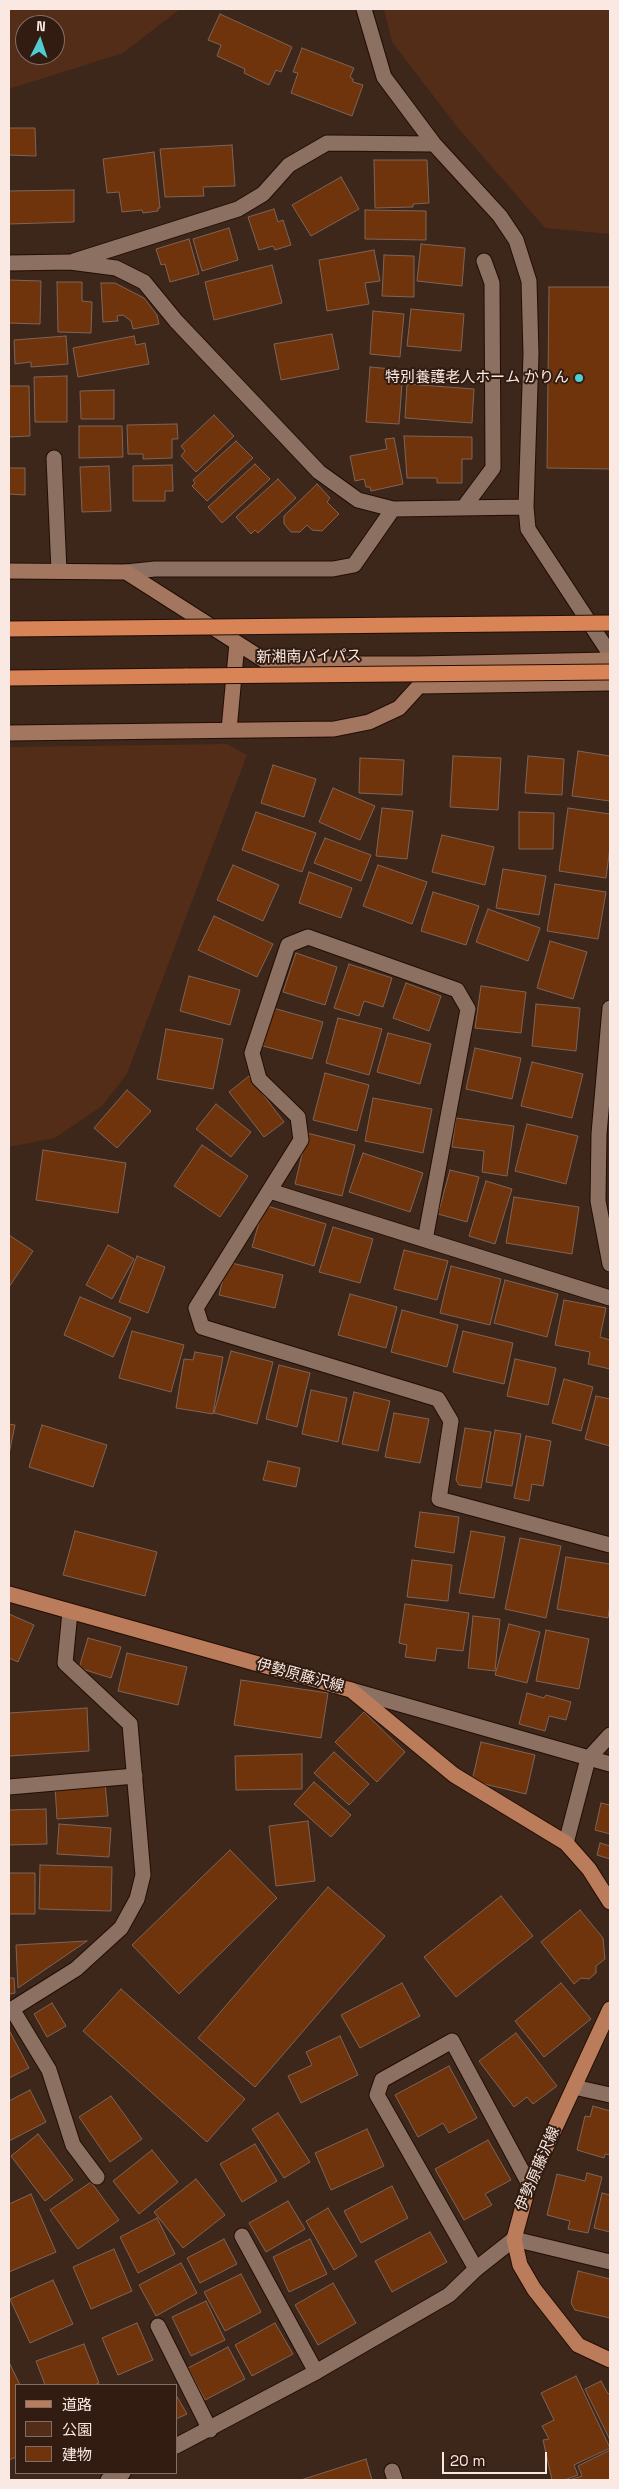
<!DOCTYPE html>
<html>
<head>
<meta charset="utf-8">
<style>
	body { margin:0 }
	#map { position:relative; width:619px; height:2489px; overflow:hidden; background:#3d261a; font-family:"Space Grotesk","Noto Sans JP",sans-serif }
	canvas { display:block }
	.frame { position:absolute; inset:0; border:10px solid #f9e9e2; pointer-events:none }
	.legend { position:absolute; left:15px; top:2384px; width:162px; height:90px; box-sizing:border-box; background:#321c11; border:1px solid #826e65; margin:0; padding:6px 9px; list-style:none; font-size:15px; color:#f9e9e2 }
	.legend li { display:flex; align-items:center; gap:10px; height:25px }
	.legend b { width:25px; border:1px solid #826e65 }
	.north { position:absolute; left:15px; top:15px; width:50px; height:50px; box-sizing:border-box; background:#321c11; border:1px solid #826e65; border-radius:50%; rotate:4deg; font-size:14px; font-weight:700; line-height:20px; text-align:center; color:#f9e9e2 }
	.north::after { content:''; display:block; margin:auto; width:18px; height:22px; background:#51ccd1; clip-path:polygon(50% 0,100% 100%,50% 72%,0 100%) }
	.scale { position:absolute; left:442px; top:2452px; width:105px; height:22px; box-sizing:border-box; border:2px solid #f9e9e2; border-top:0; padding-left:6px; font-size:15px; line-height:18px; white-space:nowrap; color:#f9e9e2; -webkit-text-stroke:4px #321c11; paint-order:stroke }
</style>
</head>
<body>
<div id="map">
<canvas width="619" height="2489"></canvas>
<div class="frame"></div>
<ul class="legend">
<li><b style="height:6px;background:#ba7c5b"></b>道路</li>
<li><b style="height:14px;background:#532d18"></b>公園</li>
<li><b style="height:14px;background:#70340d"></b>建物</li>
</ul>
<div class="north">N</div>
<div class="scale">20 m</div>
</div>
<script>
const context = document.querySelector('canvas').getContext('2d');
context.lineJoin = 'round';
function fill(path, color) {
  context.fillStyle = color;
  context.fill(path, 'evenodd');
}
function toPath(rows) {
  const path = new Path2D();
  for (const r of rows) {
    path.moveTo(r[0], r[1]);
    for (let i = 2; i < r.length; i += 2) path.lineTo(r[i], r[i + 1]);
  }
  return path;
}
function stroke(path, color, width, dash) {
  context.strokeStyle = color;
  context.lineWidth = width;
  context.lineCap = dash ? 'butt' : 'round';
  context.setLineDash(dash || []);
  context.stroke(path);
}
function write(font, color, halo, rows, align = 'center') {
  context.font = font + ' "Space Grotesk","Noto Sans JP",sans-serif';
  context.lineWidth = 4;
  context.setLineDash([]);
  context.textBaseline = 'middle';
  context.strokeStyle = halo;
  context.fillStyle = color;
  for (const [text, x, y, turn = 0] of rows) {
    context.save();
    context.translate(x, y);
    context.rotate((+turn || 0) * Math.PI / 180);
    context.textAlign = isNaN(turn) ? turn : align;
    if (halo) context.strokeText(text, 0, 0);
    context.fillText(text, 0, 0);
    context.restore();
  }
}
fill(toPath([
	[9,9,180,9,123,53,9,89],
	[25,25,55,25,55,55,25,55],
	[384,9,610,9,610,234,545,228,458,128,392,42],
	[227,744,247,755,127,1074,102,1106,55,1138,9,1147,9,747]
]), '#532d18');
const building = toPath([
	[220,14,292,47,281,72,276,70,269,85,244,73,245,69,217,56,221,45,208,40,220,14],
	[302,48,354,68,350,77,353,79,353,82,363,85,352,116,291,93,298,73,293,72,302,48],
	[9,128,35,128,36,156,9,155,9,128],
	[232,145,235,186,203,187,204,196,165,197,160,149,232,145],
	[154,152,160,208,158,208,158,211,143,213,142,210,122,212,119,192,107,193,103,159,154,152],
	[374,160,427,160,429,203,413,204,413,207,375,208,374,160],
	[341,177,359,209,311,236,292,205,341,177],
	[74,190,74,222,9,224,9,191,74,190],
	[274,209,278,222,283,220,291,245,275,250,273,246,259,250,248,217,274,209],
	[365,210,426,211,426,240,365,239,365,210],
	[229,228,238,260,202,271,193,239,229,228],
	[189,239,199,274,170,282,165,264,161,265,156,249,189,239],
	[421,244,465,248,462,286,417,281,421,244],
	[374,250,380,281,365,283,369,304,327,311,319,260,374,250],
	[384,255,414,256,414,297,382,296,384,255],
	[272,265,282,303,214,320,205,282,272,265],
	[9,280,41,281,40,324,9,323,9,280],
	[57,282,82,282,82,301,92,302,91,333,58,332,57,282],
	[101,283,115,283,144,298,157,315,159,324,133,329,131,321,123,315,117,316,118,321,103,322,101,283],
	[549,287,610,287,610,469,547,468,549,287],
	[411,309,464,314,461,351,407,346,411,309],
	[373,311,404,314,400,357,370,354,373,311],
	[332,334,339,369,281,380,274,344,332,334],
	[66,336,68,364,31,367,31,362,15,364,14,340,66,336],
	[134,336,136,345,145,343,149,364,78,377,73,348,134,336],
	[370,367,403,370,399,424,366,422,370,367],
	[67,376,67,422,35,422,34,377,67,376],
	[407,384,474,389,472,423,405,418,407,384],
	[9,386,29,386,30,436,9,437,9,386],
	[114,390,114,419,81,419,80,391,114,390],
	[214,415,234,436,196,472,181,456,185,451,181,446,214,415],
	[177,424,178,439,172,439,172,458,143,459,143,454,128,454,127,425,177,424],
	[79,426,122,426,123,457,79,458,79,426],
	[404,436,472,437,472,459,462,459,462,483,437,483,437,478,407,478,404,436],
	[394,438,403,484,371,491,370,487,366,487,364,479,355,481,350,456,387,449,385,439,394,438],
	[236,441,253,458,207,501,192,486,195,483,193,480,236,441],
	[255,464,270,479,222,523,208,507,255,464],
	[172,465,173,491,165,491,165,501,133,501,133,466,172,465],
	[109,466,111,511,82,512,80,467,109,466],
	[9,468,25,468,25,495,9,494,9,468],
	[278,479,296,498,258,533,255,530,251,534,236,517,278,479],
	[317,484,330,498,327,502,339,514,322,531,312,530,307,525,300,532,291,532,284,524,284,516,317,484],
	[578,751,610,756,610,801,572,796,578,751],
	[453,756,501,758,498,810,450,807,453,756],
	[528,756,564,759,562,795,525,793,528,756],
	[360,758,404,760,402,795,359,793,360,758],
	[273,765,316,779,304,817,261,803,273,765],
	[333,788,375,806,360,840,319,822,333,788],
	[382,808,413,811,407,859,376,856,382,808],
	[568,808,610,814,610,847,606,878,559,871,568,808],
	[256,812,316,833,302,872,242,850,256,812],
	[519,812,554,813,553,849,519,849,519,812],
	[442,835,494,847,485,885,432,872,442,835],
	[325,838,371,855,361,881,314,863,325,838],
	[233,865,279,885,263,921,217,900,233,865],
	[378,865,427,882,412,924,363,906,378,865],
	[503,869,546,876,539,915,496,908,503,869],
	[309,872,352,888,341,918,299,903,309,872],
	[555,884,606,892,598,939,547,931,555,884],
	[433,892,479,906,466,945,421,931,433,892],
	[488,909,540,928,528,961,476,942,488,909],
	[214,916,273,944,257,977,198,950,214,916],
	[550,941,587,952,573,999,537,988,550,941],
	[296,953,337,967,325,1005,283,992,296,953],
	[349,964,392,978,383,1007,364,1001,359,1016,334,1008,349,964],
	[189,976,240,990,230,1025,180,1011,189,976],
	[406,983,441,996,429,1031,393,1018,406,983],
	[481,986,526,992,521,1033,475,1028,481,986],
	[536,1004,580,1008,576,1051,532,1046,536,1004],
	[273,1008,323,1022,312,1059,263,1046,273,1008],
	[338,1018,382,1029,369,1075,326,1063,338,1018],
	[166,1029,223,1039,213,1089,157,1079,166,1029],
	[388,1033,431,1044,420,1084,377,1072,388,1033],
	[475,1048,521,1058,512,1099,466,1089,475,1048],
	[532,1062,583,1074,572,1118,521,1106,532,1062],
	[325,1073,369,1085,357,1131,313,1120,325,1073],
	[249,1076,284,1122,264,1137,229,1092,249,1076],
	[127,1090,151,1111,117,1148,94,1128,127,1090],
	[373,1098,432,1109,423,1153,365,1141,373,1098],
	[216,1104,251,1132,231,1157,196,1129,216,1104],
	[456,1118,514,1126,507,1176,482,1172,484,1151,452,1147,456,1118],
	[527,1124,578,1136,566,1184,515,1171,527,1124],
	[307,1133,355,1145,342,1196,295,1184,307,1133],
	[202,1145,248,1176,220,1217,174,1186,202,1145],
	[43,1150,126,1163,118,1213,36,1200,43,1150],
	[363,1153,423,1173,410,1212,349,1192,363,1153],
	[450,1170,479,1177,467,1222,438,1214,450,1170],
	[486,1181,512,1189,495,1244,469,1236,486,1181],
	[514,1197,579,1207,572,1254,506,1243,514,1197],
	[264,1205,326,1224,314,1266,252,1247,264,1205],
	[333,1227,373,1239,360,1283,319,1272,333,1227],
	[9,1235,33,1251,9,1287,9,1235],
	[108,1245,134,1259,112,1299,86,1285,108,1245],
	[404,1250,448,1261,437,1300,394,1289,404,1250],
	[137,1256,165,1267,148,1313,119,1302,137,1256],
	[227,1262,283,1275,275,1308,219,1295,227,1262],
	[451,1266,501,1279,490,1325,440,1313,451,1266],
	[505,1280,558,1294,547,1337,494,1323,505,1280],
	[350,1294,397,1307,386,1348,338,1335,350,1294],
	[80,1297,131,1318,113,1357,64,1335,80,1297],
	[564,1300,606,1308,600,1337,610,1340,610,1369,588,1364,590,1352,555,1345,564,1300],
	[402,1310,458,1325,447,1367,391,1352,402,1310],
	[132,1331,184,1345,171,1392,119,1378,132,1331],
	[463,1331,513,1343,504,1384,453,1372,463,1331],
	[231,1351,273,1362,257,1424,214,1413,231,1351],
	[195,1352,223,1357,213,1414,176,1408,184,1359,193,1360,195,1352],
	[515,1359,556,1368,548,1405,507,1396,515,1359],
	[279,1365,310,1373,297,1427,266,1419,279,1365],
	[564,1379,593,1387,581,1431,552,1423,564,1379],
	[311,1390,347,1398,338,1442,302,1434,311,1390],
	[354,1392,390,1401,378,1451,342,1444,354,1392],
	[596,1396,610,1399,610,1446,585,1439,596,1396],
	[394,1413,429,1419,420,1463,385,1457,394,1413],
	[9,1424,15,1425,9,1454,9,1424],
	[42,1425,107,1445,93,1487,29,1467,42,1425],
	[465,1428,491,1432,481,1488,459,1485,456,1480,465,1428],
	[495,1430,521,1434,512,1486,486,1482,495,1430],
	[526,1436,551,1441,543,1486,532,1484,529,1501,514,1498,526,1436],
	[268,1461,300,1468,296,1487,263,1480,268,1461],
	[420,1512,459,1517,454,1553,415,1547,420,1512],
	[75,1531,157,1552,145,1596,63,1575,75,1531],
	[471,1531,505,1537,494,1598,459,1593,471,1531],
	[520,1538,561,1546,546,1618,505,1609,520,1538],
	[566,1557,610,1564,610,1604,608,1618,557,1609,566,1557],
	[412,1560,452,1565,448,1601,407,1597,412,1560],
	[405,1604,469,1613,463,1651,437,1648,435,1661,405,1657,407,1645,399,1643,405,1604],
	[9,1614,34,1625,18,1662,9,1658,9,1614],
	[473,1616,500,1619,495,1671,468,1668,473,1616],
	[509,1624,540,1632,527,1683,495,1675,509,1624],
	[546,1630,589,1639,579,1689,536,1681,546,1630],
	[88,1638,121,1647,111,1678,79,1668,88,1638],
	[127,1653,187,1667,178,1705,118,1691,127,1653],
	[241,1680,328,1693,321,1738,234,1725,241,1680],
	[527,1693,544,1698,546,1695,571,1702,566,1720,549,1716,545,1731,519,1724,527,1693],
	[87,1708,89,1751,9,1756,9,1713,87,1708],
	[364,1712,405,1752,377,1782,335,1742,364,1712],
	[481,1742,535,1755,526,1794,472,1781,481,1742],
	[334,1752,369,1784,349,1805,314,1773,334,1752],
	[302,1754,302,1789,236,1790,235,1756,302,1754],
	[105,1782,108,1816,57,1819,55,1786,105,1782],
	[314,1782,351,1815,331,1837,294,1804,314,1782],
	[601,1803,610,1805,610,1834,595,1830,601,1803],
	[46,1809,47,1844,9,1845,9,1810,46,1809],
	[308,1821,315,1881,276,1886,269,1826,308,1821],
	[59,1824,111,1828,109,1857,57,1854,59,1824],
	[600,1843,610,1846,610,1859,597,1855,600,1843],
	[230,1850,277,1898,179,1994,132,1945,230,1850],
	[40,1865,112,1867,111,1911,39,1909,40,1865],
	[9,1873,35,1873,35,1914,9,1914,9,1873],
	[328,1887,385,1936,255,2087,198,2038,328,1887],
	[501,1896,533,1936,456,1997,424,1957,501,1896],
	[580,1910,603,1938,605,1959,596,1966,596,1973,589,1979,581,1978,574,1984,541,1942,580,1910],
	[87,1941,18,1988,16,1945,87,1941],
	[9,1978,14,1978,15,1993,9,1994,9,1978],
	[402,1983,420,2016,360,2048,341,2015,402,1983],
	[561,1983,591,2019,544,2057,515,2021,561,1983],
	[121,1989,245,2099,207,2142,83,2031,121,1989],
	[52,2003,66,2026,47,2037,34,2014,52,2003],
	[9,2030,29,2068,9,2078,9,2030],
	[516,2033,557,2086,533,2104,527,2097,514,2107,479,2061,516,2033],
	[340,2036,358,2075,301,2103,288,2076,312,2065,306,2052,340,2036],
	[449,2066,477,2118,449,2133,443,2123,418,2137,395,2095,449,2066],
	[30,2090,46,2122,9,2141,9,2101,30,2090],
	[111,2096,142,2139,110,2162,79,2117,111,2096],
	[593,2106,610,2111,610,2155,605,2154,604,2158,577,2150,585,2116,590,2117,593,2106],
	[278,2113,310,2162,284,2178,252,2129,278,2113],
	[367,2129,384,2166,331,2190,315,2153,367,2129],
	[38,2134,73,2180,45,2201,11,2156,38,2134],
	[488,2140,511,2180,485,2194,492,2205,464,2220,435,2169,488,2140],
	[255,2144,277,2181,242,2202,220,2164,255,2144],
	[152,2150,178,2182,139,2214,113,2181,152,2150],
	[587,2173,602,2177,588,2233,568,2229,570,2221,547,2215,557,2174,585,2181,587,2173],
	[196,2179,225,2215,183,2248,154,2212,196,2179],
	[91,2182,119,2220,78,2249,50,2210,91,2182],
	[392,2186,408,2218,361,2243,344,2211,392,2186],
	[602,2193,610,2195,610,2232,594,2228,602,2193],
	[31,2194,56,2252,9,2272,9,2204,31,2194],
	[288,2201,305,2229,266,2252,249,2223,288,2201],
	[328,2208,357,2256,334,2270,306,2221,328,2208],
	[157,2218,175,2254,138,2273,120,2237,157,2218],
	[430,2232,447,2262,392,2292,375,2261,430,2232],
	[224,2239,237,2264,200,2283,187,2258,224,2239],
	[310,2239,327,2274,289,2292,273,2257,310,2239],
	[114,2249,132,2291,91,2309,73,2267,114,2249],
	[181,2263,197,2293,156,2316,139,2285,181,2263],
	[578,2271,610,2279,610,2318,575,2310,571,2303,578,2271],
	[241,2274,261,2312,225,2331,204,2292,241,2274],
	[53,2280,73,2324,30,2343,10,2299,53,2280],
	[333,2283,356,2323,318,2345,295,2305,333,2283],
	[206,2301,225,2340,191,2356,172,2317,206,2301],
	[137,2323,153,2360,118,2375,102,2338,137,2323],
	[275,2323,293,2354,252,2376,235,2345,275,2323],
	[84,2344,99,2383,94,2385,45,2385,36,2361,84,2344],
	[228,2347,245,2379,205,2400,188,2368,228,2347],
	[9,2362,20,2385,16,2385,16,2457,9,2460,9,2362],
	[576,2376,610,2448,574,2465,578,2475,564,2480,552,2480,543,2440,549,2439,542,2426,554,2420,541,2393,576,2376],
	[601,2381,608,2394,610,2393,610,2440,585,2389,601,2381],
	[176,2395,187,2414,176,2419,176,2395],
	[610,2450,610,2480,569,2480,582,2476,578,2466,610,2450],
	[366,2459,372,2480,301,2480,366,2459]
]);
fill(building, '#70340d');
stroke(building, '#7e6457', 1);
const lane = toPath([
	[9,1787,135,1776],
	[12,2009,49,2070,73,2145,97,2177],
	[242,2236,316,2372],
	[514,2239,610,2262],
	[476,2269,377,2095,382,2080,452,2041,529,2184],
	[158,2326,210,2430],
	[392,2471,395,2480]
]);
const street = toPath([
	[364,9,384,77,434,144,500,216,516,240,529,281,531,354,526,507,528,529,610,654],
	[74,261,238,209,263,194,289,165,327,143,434,144],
	[9,263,70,262,116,268,144,282,176,321,319,472,358,500,393,509,526,507],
	[54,458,59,571],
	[464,507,493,468,492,283,484,261],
	[126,572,155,569,333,569,354,565,393,509],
	[610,1008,599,1134,598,1201,610,1264],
	[270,1191,610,1298],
	[425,1240,468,1009,457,990,308,937,288,945,252,1053,259,1079,298,1117,301,1140,196,1308,202,1327,438,1399,451,1421,439,1499,610,1545],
	[351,1690,610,1764],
	[566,1843,588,1759,610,1735],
	[9,2011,76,1969,121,1928,137,1899,143,1875,130,1724,65,1663,70,1612],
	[574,2087,610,2095],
	[176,2446,316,2372,449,2295,476,2269,514,2239],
	[108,2480,123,2473]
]);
const secondary = toPath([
	[9,571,126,572,270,664,417,664,610,660],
	[229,730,237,643],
	[9,733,334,729,369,722,399,708,419,686,610,683]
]);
const primary = toPath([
	[9,1594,351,1690,454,1775,566,1843,589,1869,610,1902],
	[610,2009,529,2184,514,2239,520,2265,534,2289,578,2345,610,2360]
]);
const highway = toPath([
	[9,678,187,676]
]);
stroke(lane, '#230e04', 17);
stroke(street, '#230e04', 17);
stroke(secondary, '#230e04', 17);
stroke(primary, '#230e04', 17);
stroke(highway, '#230e04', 17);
stroke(lane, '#8c7163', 15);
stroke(street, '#8c7163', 15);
stroke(secondary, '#a3775f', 15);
stroke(primary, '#ba7c5b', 15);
stroke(highway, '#d98456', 15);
const highwayBridge = toPath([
	[9,629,610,623],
	[187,676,610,672]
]);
stroke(highwayBridge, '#230e04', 17, []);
stroke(highwayBridge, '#d98456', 15);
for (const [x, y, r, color] of [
	[579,378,5,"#51ccd1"]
]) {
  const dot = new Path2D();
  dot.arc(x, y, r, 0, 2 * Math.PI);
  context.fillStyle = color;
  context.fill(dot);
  stroke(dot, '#321c11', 2);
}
write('15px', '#f9e9e2', '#321c11', [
	["特別養護老人ホーム かりん",569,378]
], 'right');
write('15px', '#f9e9e2', '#321c11', [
	["新湘南バイパス",309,657,-1],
	["伊勢原藤沢線",300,1676,15],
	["伊勢原藤沢線",538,2169,-67]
]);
</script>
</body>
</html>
